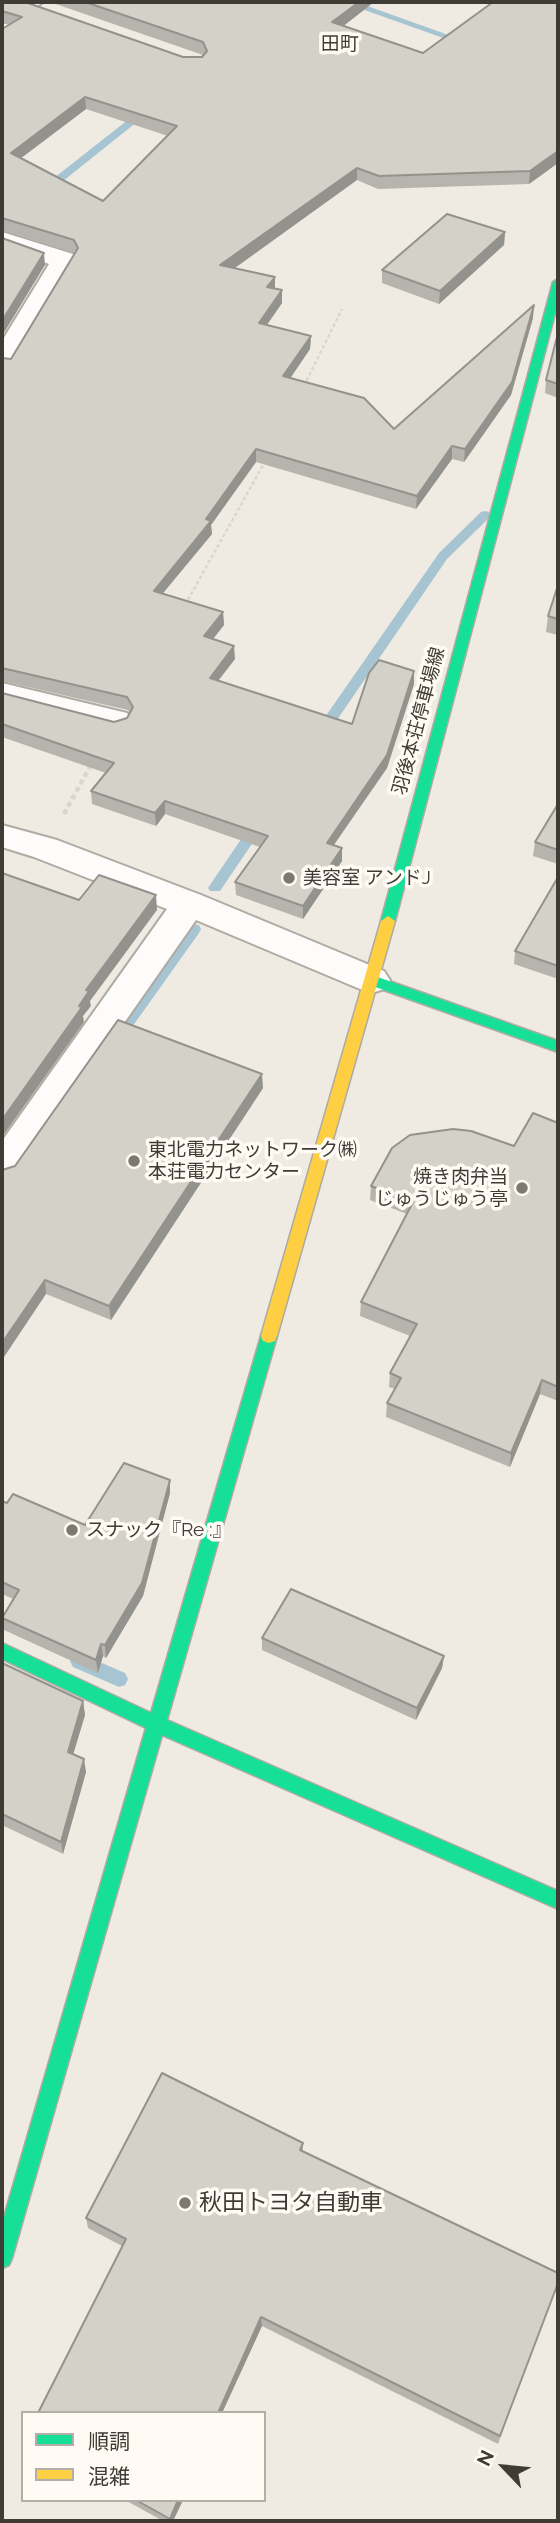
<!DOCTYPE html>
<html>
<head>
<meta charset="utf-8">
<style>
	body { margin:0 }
	#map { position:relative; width:560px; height:2523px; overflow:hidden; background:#efebe2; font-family:Raleway,"Noto Sans JP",sans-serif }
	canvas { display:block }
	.frame { position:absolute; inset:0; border:4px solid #3f3c35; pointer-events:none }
	.legend { position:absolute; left:21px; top:2411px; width:245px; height:91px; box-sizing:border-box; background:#fffbf4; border:2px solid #b2afa8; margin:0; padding:9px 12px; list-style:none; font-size:21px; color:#3f3c35 }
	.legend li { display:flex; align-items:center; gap:14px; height:35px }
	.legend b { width:35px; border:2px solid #b2afa8 }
	.north { position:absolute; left:469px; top:2432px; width:70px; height:70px; -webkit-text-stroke:5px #fffbf4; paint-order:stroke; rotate:296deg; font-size:19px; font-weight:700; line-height:28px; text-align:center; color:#3f3c35 }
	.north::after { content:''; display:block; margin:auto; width:24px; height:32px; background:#3f3c35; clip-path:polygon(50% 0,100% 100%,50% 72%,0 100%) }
</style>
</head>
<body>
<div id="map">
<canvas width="560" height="2523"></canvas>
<div class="frame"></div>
<ul class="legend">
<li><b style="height:9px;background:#16e098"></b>順調</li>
<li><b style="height:9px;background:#ffcf43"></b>混雑</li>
</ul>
<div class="north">N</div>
</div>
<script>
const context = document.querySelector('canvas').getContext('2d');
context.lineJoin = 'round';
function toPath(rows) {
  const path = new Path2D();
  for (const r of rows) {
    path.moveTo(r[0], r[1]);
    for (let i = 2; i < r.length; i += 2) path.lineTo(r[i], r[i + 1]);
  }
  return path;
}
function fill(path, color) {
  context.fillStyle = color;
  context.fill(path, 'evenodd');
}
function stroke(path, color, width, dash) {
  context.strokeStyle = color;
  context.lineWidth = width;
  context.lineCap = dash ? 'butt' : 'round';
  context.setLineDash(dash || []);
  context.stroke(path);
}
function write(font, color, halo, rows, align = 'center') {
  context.font = font + ' Raleway,"Noto Sans JP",sans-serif';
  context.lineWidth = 7;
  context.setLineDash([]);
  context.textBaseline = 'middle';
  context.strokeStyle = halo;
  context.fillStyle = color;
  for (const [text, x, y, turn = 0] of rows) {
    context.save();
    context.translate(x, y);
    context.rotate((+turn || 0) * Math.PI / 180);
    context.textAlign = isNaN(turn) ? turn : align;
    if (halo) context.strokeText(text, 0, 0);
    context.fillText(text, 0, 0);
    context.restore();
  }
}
fill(toPath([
	[342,2,356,2,471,43,463,45,342,2],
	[143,108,152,110,48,193,40,193,40,189,143,108],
	[485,511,489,512,489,518,447,559,324,739,314,739,314,733,439,553,481,512,485,511],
	[257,821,262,823,264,826,262,829,220,891,210,891,208,888,210,885,252,823,257,821],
	[194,924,199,925,201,929,199,933,120,1044,110,1044,108,1040,110,1036,189,925,194,924],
	[79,1653,125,1673,128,1679,125,1685,119,1687,73,1667,70,1661,73,1655,79,1653]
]), '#a6c4d2');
const street = toPath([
	[15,2,43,2,10,26,2,28,2,11,15,2],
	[2,232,73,254,77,260,16,363,12,369,2,371,2,341,49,264,2,248,2,232],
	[2,683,127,713,132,721,127,729,116,732,2,703,2,683],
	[2,825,57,840,201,895,384,971,390,980,384,989,372,993,360,989,196,920,15,1179,2,1183,2,1141,167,909,34,857,2,847,2,825]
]);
const fast = toPath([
	[558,279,558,302,395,921,388,926,381,921,553,282,558,279],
	[372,975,558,1041,558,1052,367,984,365,980,372,975],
	[269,1329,275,1331,277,1336,167,1720,558,1891,558,1909,162,1735,12,2258,9,2265,2,2268,2,2224,146,1728,2,1659,2,1643,151,1713,261,1336,263,1331,269,1329]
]);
const slow = toPath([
	[388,916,395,921,277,1336,275,1341,269,1343,263,1341,261,1336,381,921,388,916]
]);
stroke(street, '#aeaba4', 4);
stroke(fast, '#aeaba4', 3);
stroke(slow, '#aeaba4', 3);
stroke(toPath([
	[304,386,342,309],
	[185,605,266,460]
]), '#d7d6d3', 2.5, [3.5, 2.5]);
stroke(toPath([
	[64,814,92,763]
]), '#d7d6d3', 4.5, [5, 3.5]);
fill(street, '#fdfcfb');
fill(fast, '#16e098');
fill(slow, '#ffcf43');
fill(toPath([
	[2,2,183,57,202,57,203,55,50,2,374,2,343,26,423,53,558,2,558,163,529,184,378,189,357,180,234,268,275,277,275,289,282,303,267,325,311,336,310,349,290,378,394,429,533,318,511,395,464,462,452,459,416,509,256,462,211,525,212,534,163,593,223,612,224,625,213,639,235,659,218,681,352,724,414,671,414,684,387,768,334,845,342,848,342,861,303,919,236,895,235,882,260,847,165,814,156,826,92,804,91,791,106,773,2,737,2,693,114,722,127,718,130,713,128,710,2,681,2,358,11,359,75,253,2,230,2,29,9,25,2,23],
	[86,109,168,136,103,201,21,158],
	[505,232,504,245,439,304,382,283,382,270],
	[558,333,558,398,545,393,546,380],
	[558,585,558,635,546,632,548,616],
	[558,804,558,864,533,856,535,842],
	[558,877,558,979,514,964,515,951],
	[263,1088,111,1320,46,1294,2,1170],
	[558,1123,558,1401,540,1394,510,1467,386,1417,387,1403,395,1389,389,1387,390,1373,410,1336,360,1316,361,1302,407,1214,370,1200,371,1186,514,1146],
	[170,1480,170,1493,143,1596,106,1658,103,1656,98,1673,4,1630,2,1617,13,1599,2,1594,2,1501,85,1525],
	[262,1638,444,1656,442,1668,416,1720,262,1650],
	[2,1663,83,1701,85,1715,73,1754,86,1772,63,1854,2,1825],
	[303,2143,303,2151,558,2273,498,2444,262,2326,222,2413,38,2413,122,2246,88,2228,86,2218],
	[125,2500,183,2500,173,2521,163,2521]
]), '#b6b4ad');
fill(toPath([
	[359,2,374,2,332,35,332,22],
	[85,97,86,109,12,165,11,153],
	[558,151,558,163,529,184,530,171],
	[357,168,357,180,221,278,220,265],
	[505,232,504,245,439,304,440,291],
	[44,253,45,265,2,336,2,321],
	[275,277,275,290,267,287],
	[282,290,282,303,259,336,259,323],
	[534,305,533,318,511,395,464,462,465,449],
	[311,336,310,349,283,389,283,376],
	[452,446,452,459,416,509,417,496],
	[256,449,256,462,211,525,212,534,154,604,154,591],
	[223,612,224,625,205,649,204,636],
	[234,646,235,659,210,691,210,678],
	[414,671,414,684,387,768,326,856,327,843],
	[165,801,165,814,156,826,155,813],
	[342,848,342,861,303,919,303,906],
	[156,895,157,910,90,1001,91,1006,83,1016,84,1022,2,1137,2,1120,79,1006,86,990],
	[262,1074,263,1088,111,1320,109,1306],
	[45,1280,46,1294,2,1360,2,1343],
	[542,1380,540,1394,510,1467,511,1453],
	[170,1480,170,1493,143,1596,106,1658,105,1645],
	[101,1644,103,1656,98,1673,96,1660],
	[444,1656,442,1668,416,1720,417,1708],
	[83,1701,85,1715,70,1765,68,1752],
	[84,1759,86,1772,63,1854,61,1842],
	[261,2317,262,2326,222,2413,218,2413],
	[178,2500,183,2500,173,2521,170,2521,170,2519]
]), '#94928d');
const building = toPath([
	[2,2,25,2,183,57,202,57,207,51,203,42,85,2,359,2,332,22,423,53,493,2,558,2,558,151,530,171,379,176,357,168,220,265,275,277,267,287,282,290,259,323,311,336,283,376,364,398,394,429,534,305,512,382,465,449,452,446,417,496,256,449,206,519,211,521,154,591,223,612,204,636,234,646,210,678,352,724,369,673,379,660,414,671,387,755,327,843,342,848,303,906,235,882,268,836,165,801,155,813,91,791,114,763,2,724,2,693,114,722,127,718,133,707,127,697,2,668,2,358,11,359,78,248,74,240,2,218,2,29,22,17,2,11,2,2],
	[85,97,177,126,103,201,11,153,85,97],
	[447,214,505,232,440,291,382,270,447,214],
	[2,238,44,253,2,321,2,238],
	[558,333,558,384,546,380,558,333],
	[558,585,558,619,548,616,558,585],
	[558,804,558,850,535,842,558,804],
	[2,873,79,900,99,875,156,895,86,990,89,991,79,1006,82,1007,2,1120,2,873],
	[558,877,558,966,515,951,558,877],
	[118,1020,262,1074,109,1306,45,1280,2,1343,2,1170,15,1166,118,1020],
	[533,1113,558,1123,558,1387,542,1380,511,1453,387,1403,401,1378,390,1373,417,1324,361,1302,413,1202,371,1186,392,1148,410,1135,453,1129,471,1131,514,1146,533,1113],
	[124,1463,170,1480,142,1583,105,1645,101,1644,96,1660,2,1618,19,1590,2,1582,2,1501,7,1503,13,1494,85,1525,124,1463],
	[291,1589,444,1656,417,1708,262,1638,291,1589],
	[2,1663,83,1701,68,1752,84,1759,61,1842,2,1814,2,1663],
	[162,2073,303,2143,300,2150,558,2273,558,2283,500,2436,261,2317,218,2413,38,2413,126,2239,86,2218,162,2073],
	[136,2500,178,2500,170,2519,136,2500]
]);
fill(building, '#d4d1c9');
stroke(building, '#94928d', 2);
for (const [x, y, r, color] of [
	[289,878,7,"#7d7972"],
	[134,1161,7,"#7d7972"],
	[522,1188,7,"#7d7972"],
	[72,1530,7,"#7d7972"],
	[185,2203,7,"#7d7972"]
]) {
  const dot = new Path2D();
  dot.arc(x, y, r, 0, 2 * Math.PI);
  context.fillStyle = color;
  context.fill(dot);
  stroke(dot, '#fffbf4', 2.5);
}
write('19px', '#423c2e', '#fffbf4', [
	["田町",340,44]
]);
write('19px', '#3f3c35', '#fffbf4', [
	["羽後本荘停車場線",419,721,-75]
]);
write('19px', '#3f3c35', '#fffbf4', [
	["美容室 アンドJ",303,878],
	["東北電力ネットワーク㈱",148,1150],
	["本荘電力センター",148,1172],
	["焼き肉弁当",508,1177,"right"],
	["じゅうじゅう亭",508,1199,"right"],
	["スナック『Re :』",86,1530]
], 'left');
write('23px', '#3f3c35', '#fffbf4', [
	["秋田トヨタ自動車",199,2203]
], 'left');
</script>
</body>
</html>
